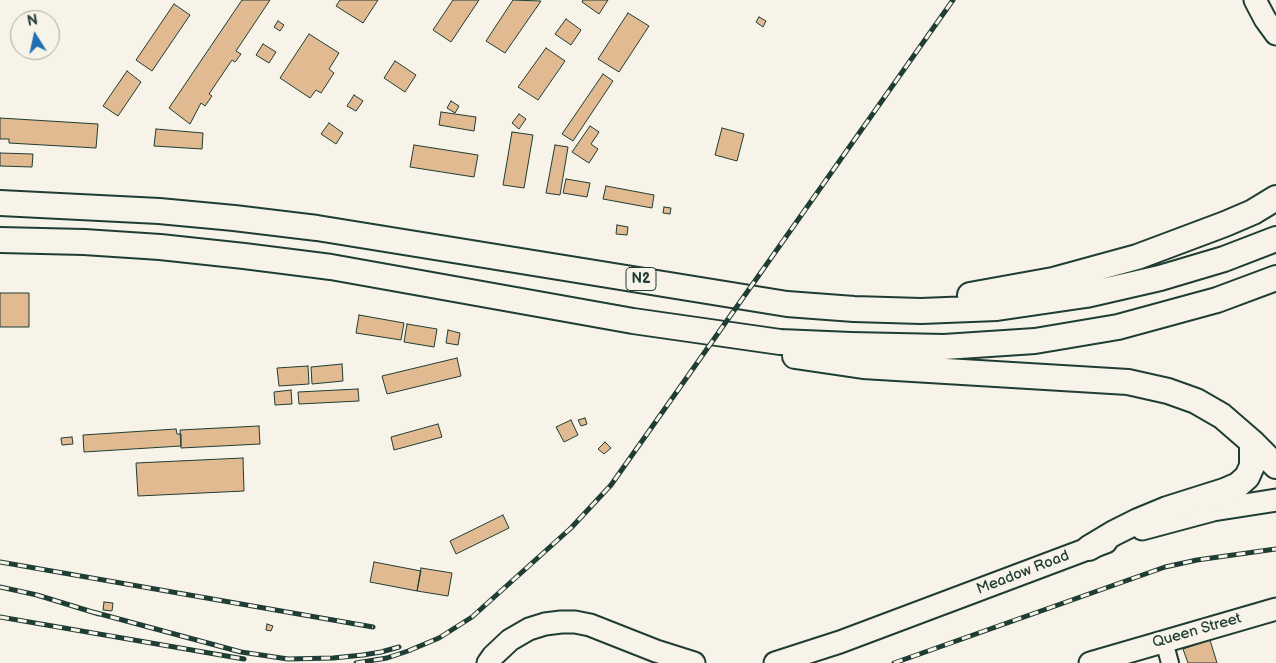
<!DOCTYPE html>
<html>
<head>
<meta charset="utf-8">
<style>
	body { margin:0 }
	#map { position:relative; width:1276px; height:663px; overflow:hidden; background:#f7f3e8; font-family:"Balsamiq Sans",sans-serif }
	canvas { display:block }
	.north { position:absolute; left:10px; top:10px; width:50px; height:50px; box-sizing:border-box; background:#f7f3e8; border:1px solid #a1aaa0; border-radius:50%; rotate:350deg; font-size:14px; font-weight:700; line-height:20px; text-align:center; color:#1f3d34 }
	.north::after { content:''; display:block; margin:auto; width:18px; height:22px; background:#1f6fb2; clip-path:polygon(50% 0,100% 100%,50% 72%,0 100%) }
</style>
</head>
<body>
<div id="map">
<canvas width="1276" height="663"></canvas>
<div class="north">N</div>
</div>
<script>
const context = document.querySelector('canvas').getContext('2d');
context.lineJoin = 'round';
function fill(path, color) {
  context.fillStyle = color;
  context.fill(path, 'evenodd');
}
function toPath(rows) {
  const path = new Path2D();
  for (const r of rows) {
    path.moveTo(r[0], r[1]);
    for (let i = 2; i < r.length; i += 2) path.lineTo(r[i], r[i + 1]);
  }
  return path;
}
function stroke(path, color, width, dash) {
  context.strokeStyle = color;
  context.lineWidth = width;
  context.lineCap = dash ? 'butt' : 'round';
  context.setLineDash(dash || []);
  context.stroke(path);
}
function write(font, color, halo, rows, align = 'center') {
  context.font = font + ' "Balsamiq Sans",sans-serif';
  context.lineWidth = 5;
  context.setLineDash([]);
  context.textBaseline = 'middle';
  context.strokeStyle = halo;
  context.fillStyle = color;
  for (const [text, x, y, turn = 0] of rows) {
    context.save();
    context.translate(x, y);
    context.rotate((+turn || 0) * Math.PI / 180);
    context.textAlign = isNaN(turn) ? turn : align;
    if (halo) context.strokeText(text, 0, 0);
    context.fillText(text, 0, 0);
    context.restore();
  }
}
const building = toPath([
	[242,0,270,0,236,51,241,54,235,62,232,60,209,94,212,96,205,106,201,103,190,124,169,108,242,0],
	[340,0,378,0,363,23,336,6,340,0],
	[453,0,479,0,451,42,433,30,453,0],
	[513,0,541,1,505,53,486,41,513,0],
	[583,0,608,0,599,14,582,2,583,0],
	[174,4,190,15,152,71,136,60,174,4],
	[628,13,649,26,619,72,598,59,628,13],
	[759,17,766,21,763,27,756,22,759,17],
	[566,19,581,30,571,45,555,34,566,19],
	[278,21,284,25,280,31,274,27,278,21],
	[309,34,339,53,329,69,334,73,321,93,316,90,310,98,280,78,309,34],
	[263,44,276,52,269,63,256,55,263,44],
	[546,48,565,61,538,100,518,87,546,48],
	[395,61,416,75,405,92,384,78,395,61],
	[127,71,141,82,118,116,103,106,127,71],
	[603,74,613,81,573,141,562,134,603,74],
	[354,95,363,101,356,111,347,106,354,95],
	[451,101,459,106,455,113,447,108,451,101],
	[441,112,476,117,474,131,439,125,441,112],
	[519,114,526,119,519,129,512,123,519,114],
	[0,118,98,124,96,148,9,143,9,139,0,139,0,118],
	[329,123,343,133,336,144,321,134,329,123],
	[590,126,599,132,591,144,598,149,589,163,572,152,590,126],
	[722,128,744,134,737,161,715,155,722,128],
	[156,129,203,133,202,149,154,146,156,129],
	[512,132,533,135,524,188,503,185,512,132],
	[414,145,478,155,474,177,410,167,414,145],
	[555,145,568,147,560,195,546,193,555,145],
	[0,153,33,154,32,167,0,166,0,153],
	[566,179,590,183,587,197,563,193,566,179],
	[606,186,654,195,652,208,603,199,606,186],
	[664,207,671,208,670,214,663,213,664,207],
	[617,225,628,227,627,235,616,234,617,225],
	[0,293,29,293,29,327,0,327,0,293],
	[359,315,404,323,401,340,356,333,359,315],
	[407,324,437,329,434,347,404,342,407,324],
	[448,330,460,333,458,345,446,343,448,330],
	[457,358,461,376,387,394,382,376,457,358],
	[342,364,343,381,312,384,311,367,342,364],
	[308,366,309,384,279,386,277,368,308,366],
	[358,389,359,401,299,404,298,392,358,389],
	[291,390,292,404,275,405,274,392,291,390],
	[585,418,587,424,581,426,578,420,585,418],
	[571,420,578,435,564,442,556,427,571,420],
	[438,424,442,437,394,450,391,437,438,424],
	[259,426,260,444,181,448,180,430,259,426],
	[176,429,177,434,181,434,181,446,84,452,83,435,176,429],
	[72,437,73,444,62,445,61,438,72,437],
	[605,442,611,448,604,454,598,449,605,442],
	[243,458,244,491,138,496,136,463,243,458],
	[503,515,509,528,456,554,450,541,503,515],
	[374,562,421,571,417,591,370,582,374,562],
	[421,568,452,573,448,596,417,591,421,568],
	[104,602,113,603,112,611,103,610,104,602],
	[267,624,273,626,271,631,266,630,267,624],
	[1210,640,1217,663,1188,663,1183,649,1210,640]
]);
fill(building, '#e1ba91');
stroke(building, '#1f3d34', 1);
const minor = toPath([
	[1164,641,1170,663]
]);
const major = toPath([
	[1255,0,1265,19,1276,34],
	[1142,529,1213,510,1276,500],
	[488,663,493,656,510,640,529,629,545,624,561,622,575,622,590,625,656,651,694,663],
	[775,663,840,642,1106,542],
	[1090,663,1276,609]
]);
const highway = toPath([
	[0,203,159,211,234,218,317,228,787,304,854,309,921,311,997,308,1086,295,1160,278,1224,259,1276,239],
	[0,240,84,242,160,247,244,256,331,267,633,321,780,342,851,345,944,347,1035,341,1118,327,1217,300,1276,278],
	[970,295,1053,280,1137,257,1225,224,1253,212,1276,198],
	[795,356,863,366,1128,382,1168,391,1196,401,1222,416,1252,442,1276,466],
	[1089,548,1114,533,1138,521,1167,509,1224,491,1238,485,1247,477,1252,466,1252,442]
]);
stroke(minor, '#1f3d34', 20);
stroke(major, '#1f3d34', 25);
stroke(highway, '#1f3d34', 28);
stroke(minor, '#f7f3e8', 16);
stroke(major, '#f7f3e8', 21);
stroke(highway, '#f7f3e8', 24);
const rail = toPath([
	[0,562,373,627],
	[0,587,37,595,99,614],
	[93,612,241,652,288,659,333,658,363,655,381,652,399,647],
	[0,617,244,659],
	[356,663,387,658,408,651,439,638,472,617,571,528,611,485,953,0],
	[894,663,1165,567,1197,560,1276,549]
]);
stroke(rail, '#1f3d34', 5);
stroke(rail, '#f7f3e8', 3, [9]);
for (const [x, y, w] of [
	[641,279,30]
]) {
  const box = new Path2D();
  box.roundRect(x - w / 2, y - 11.5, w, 23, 4);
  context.fillStyle = '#f7f3e8';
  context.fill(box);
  stroke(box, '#1f3d34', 1);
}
write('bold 14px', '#1f3d34', null, [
	["N2",641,279]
]);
write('15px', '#1f3d34', '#f7f3e8', [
	["Meadow Road",1023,573,-21],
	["Queen Street",1197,631,-16]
]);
</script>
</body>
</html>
